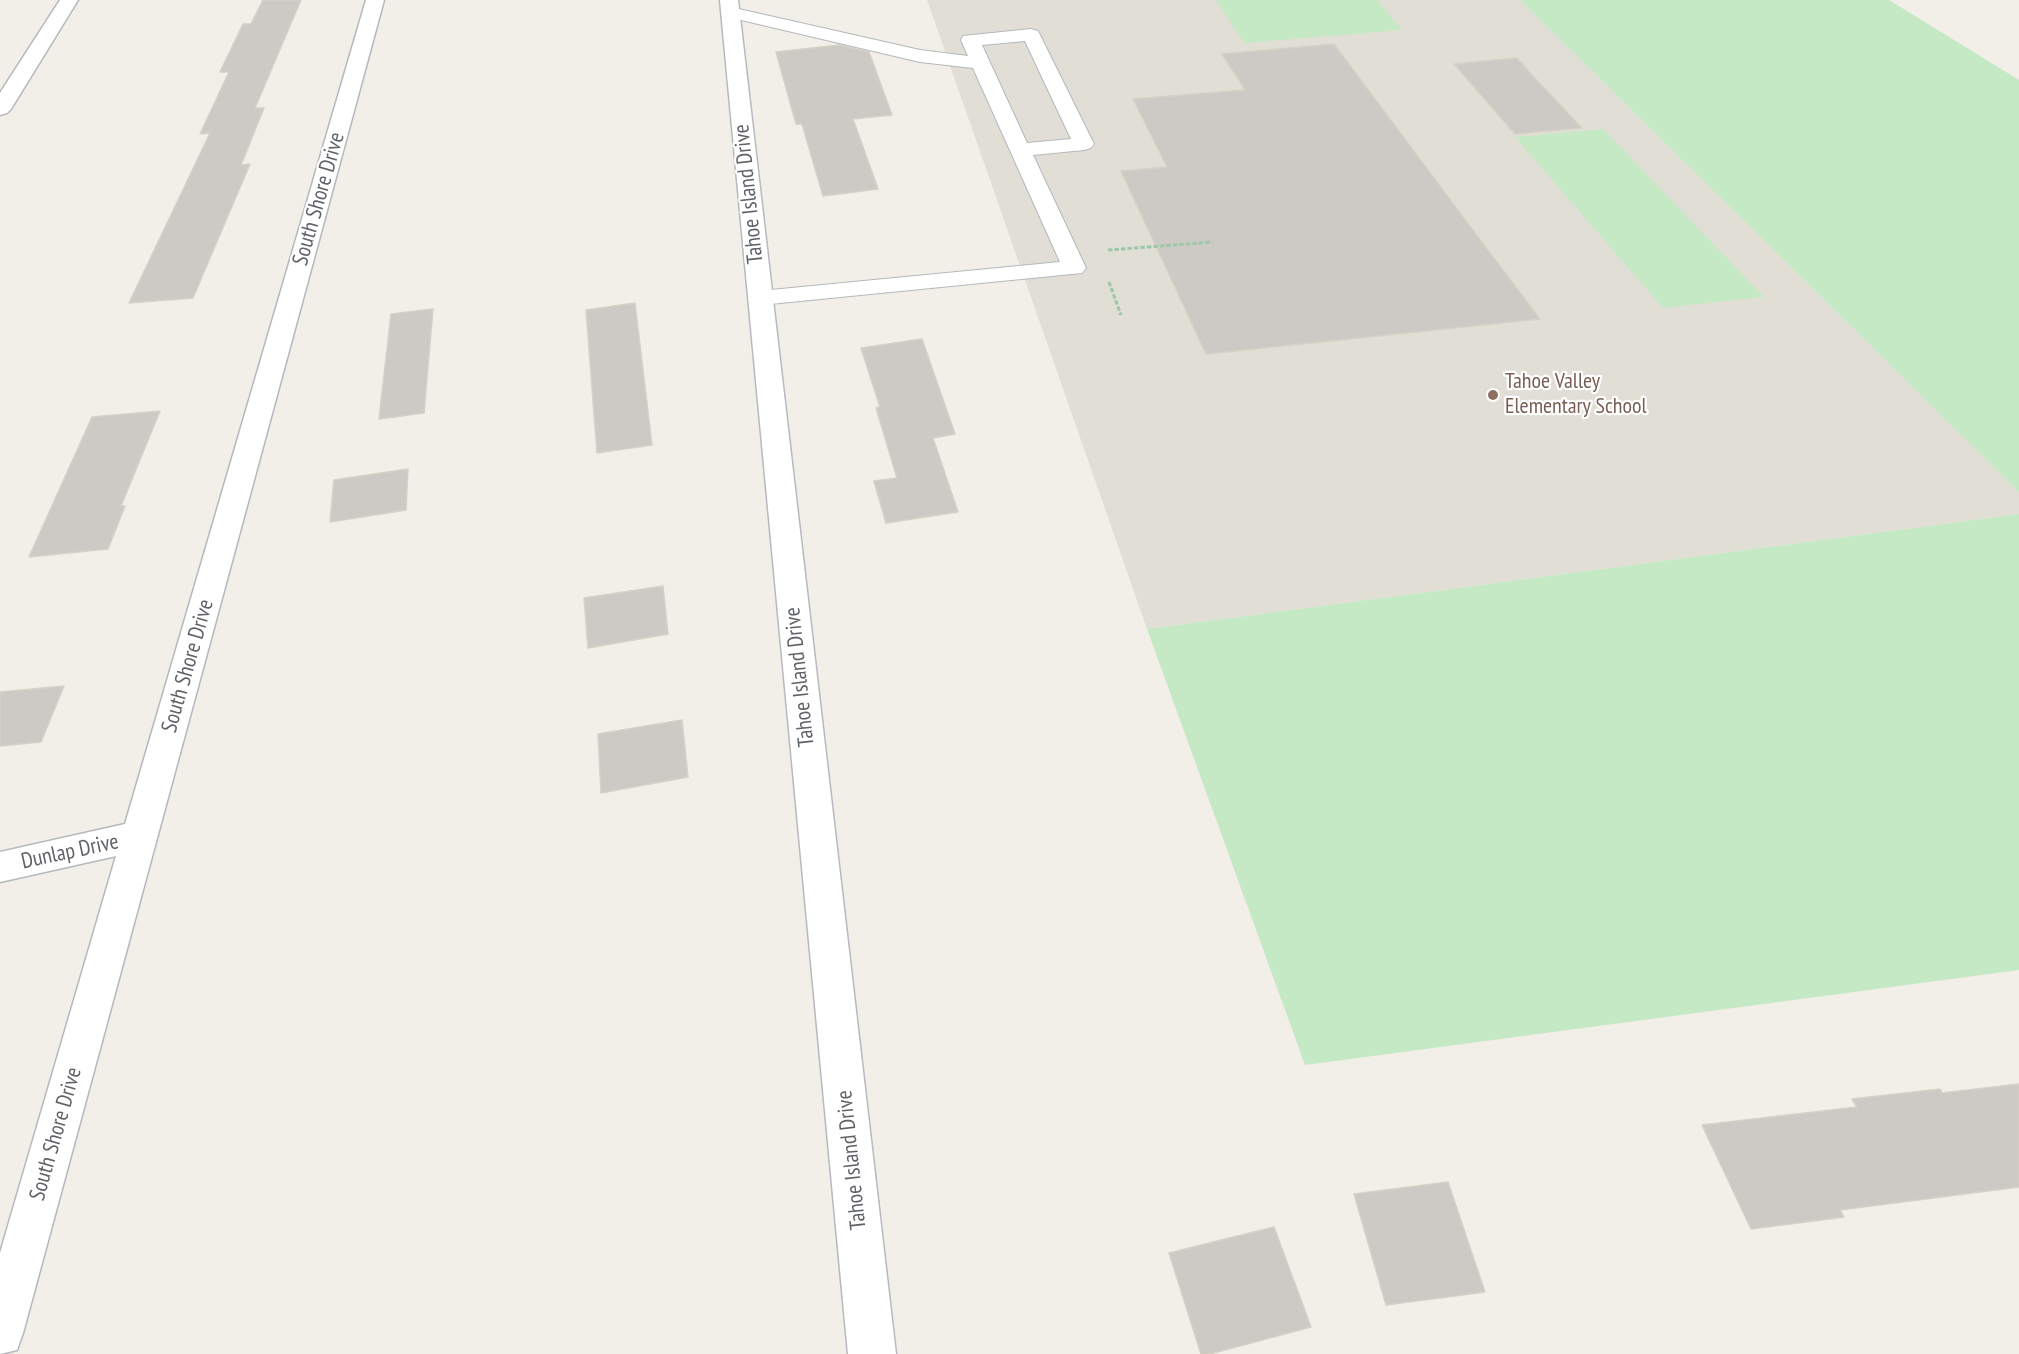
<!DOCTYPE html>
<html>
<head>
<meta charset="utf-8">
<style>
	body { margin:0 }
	canvas { display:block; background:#f1efe8 }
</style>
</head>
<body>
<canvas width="2019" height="1354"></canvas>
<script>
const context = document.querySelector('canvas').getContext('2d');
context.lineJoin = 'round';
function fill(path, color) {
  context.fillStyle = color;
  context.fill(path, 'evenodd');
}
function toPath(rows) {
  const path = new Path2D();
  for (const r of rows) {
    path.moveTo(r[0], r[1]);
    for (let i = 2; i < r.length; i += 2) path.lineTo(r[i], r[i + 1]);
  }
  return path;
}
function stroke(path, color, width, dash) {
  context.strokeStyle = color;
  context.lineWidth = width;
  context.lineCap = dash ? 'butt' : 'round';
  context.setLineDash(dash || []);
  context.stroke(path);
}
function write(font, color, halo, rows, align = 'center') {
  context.font = font + ' "PT Sans Narrow",sans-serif';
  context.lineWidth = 4.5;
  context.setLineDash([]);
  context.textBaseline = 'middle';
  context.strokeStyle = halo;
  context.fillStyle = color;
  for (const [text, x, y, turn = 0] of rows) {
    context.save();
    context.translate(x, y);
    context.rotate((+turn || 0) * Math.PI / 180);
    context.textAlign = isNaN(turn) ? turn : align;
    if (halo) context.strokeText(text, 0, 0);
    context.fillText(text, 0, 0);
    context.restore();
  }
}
fill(toPath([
	[927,0,1520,0,2019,492,2019,514,1147,629]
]), '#e1ded6');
fill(toPath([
	[1216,0,1377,0,1402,30,1244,43],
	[1520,0,1889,0,2019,80,2019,492],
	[1603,129,1764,297,1663,308,1515,137],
	[2019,514,2019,970,1305,1065,1147,629]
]), '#c5e8c5');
const building = toPath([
	[263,0,301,0,255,108,264,108,241,165,250,164,193,298,129,303,210,133,200,134,229,72,220,72,243,24,251,24,263,0],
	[1334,44,1478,237,1540,319,1206,354,1121,171,1167,167,1133,99,1245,90,1222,54,1334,44],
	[839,45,869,52,892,115,853,119,878,189,823,196,802,124,796,124,776,52,839,45],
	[1517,58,1532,75,1582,128,1515,134,1454,64,1517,58],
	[635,303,652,445,597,453,586,310,635,303],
	[433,309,424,413,379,419,391,314,433,309],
	[922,339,955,434,933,438,958,512,886,523,874,481,897,478,876,408,880,407,861,348,922,339],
	[160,411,121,506,125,506,108,549,29,557,92,417,160,411],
	[408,469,406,510,330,522,334,480,408,469],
	[663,586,668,634,588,648,584,598,663,586],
	[64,686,41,742,0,746,0,692,64,686],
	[682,720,688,777,601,793,598,734,682,720],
	[2019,1084,2019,1187,1840,1210,1844,1217,1751,1229,1702,1125,1857,1107,1852,1099,1940,1089,1942,1093,2019,1084],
	[1448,1182,1485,1292,1386,1305,1354,1194,1448,1182],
	[1274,1227,1311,1327,1210,1354,1201,1354,1169,1253,1274,1227]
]);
fill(building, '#cccac5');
stroke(building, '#d6d1c6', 1.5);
const lane = toPath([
	[730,7,920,50,968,56,961,40,963,36,1031,29,1038,31,1094,144,1091,148,1084,150,1033,155,1086,268,1082,273,760,305,752,303,748,298,752,293,760,291,1060,262,973,68,920,62,724,16,721,12,724,8,730,7],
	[1025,41,1071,139,1027,143,982,45,1025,41]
]);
const street = toPath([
	[60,0,78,0,11,109,7,113,0,115,0,93,60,0],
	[366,0,384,0,23,1333,17,1350,0,1354,0,1253,116,856,0,882,0,852,125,824,366,0]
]);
const secondary = toPath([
	[720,0,738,0,896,1354,848,1354,720,0]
]);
stroke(lane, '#b5b8bc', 2);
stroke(street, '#b5b8bc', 3);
stroke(secondary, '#b6babf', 3);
stroke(toPath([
	[1108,250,1212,242],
	[1109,282,1121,315]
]), '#9cc7a9', 3, [4.5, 2]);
fill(lane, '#fff');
fill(street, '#fff');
fill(secondary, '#fff');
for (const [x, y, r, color] of [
	[1493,395,6,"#8d6e63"]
]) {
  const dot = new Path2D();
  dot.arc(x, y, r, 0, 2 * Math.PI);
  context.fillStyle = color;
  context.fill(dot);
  stroke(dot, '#fff', 2);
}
write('22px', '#5f6368', '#fff', [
	["Tahoe Island Drive",749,194,-96],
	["South Shore Drive",319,199,-74],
	["South Shore Drive",188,666,-74],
	["Tahoe Island Drive",800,677,-96],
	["Dunlap Drive",70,852,-12],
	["South Shore Drive",56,1134,-74],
	["Tahoe Island Drive",852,1160,-96]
]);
write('22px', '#785e54', '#fff', [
	["Tahoe Valley",1505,382],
	["Elementary School",1505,407]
], 'left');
</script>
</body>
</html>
